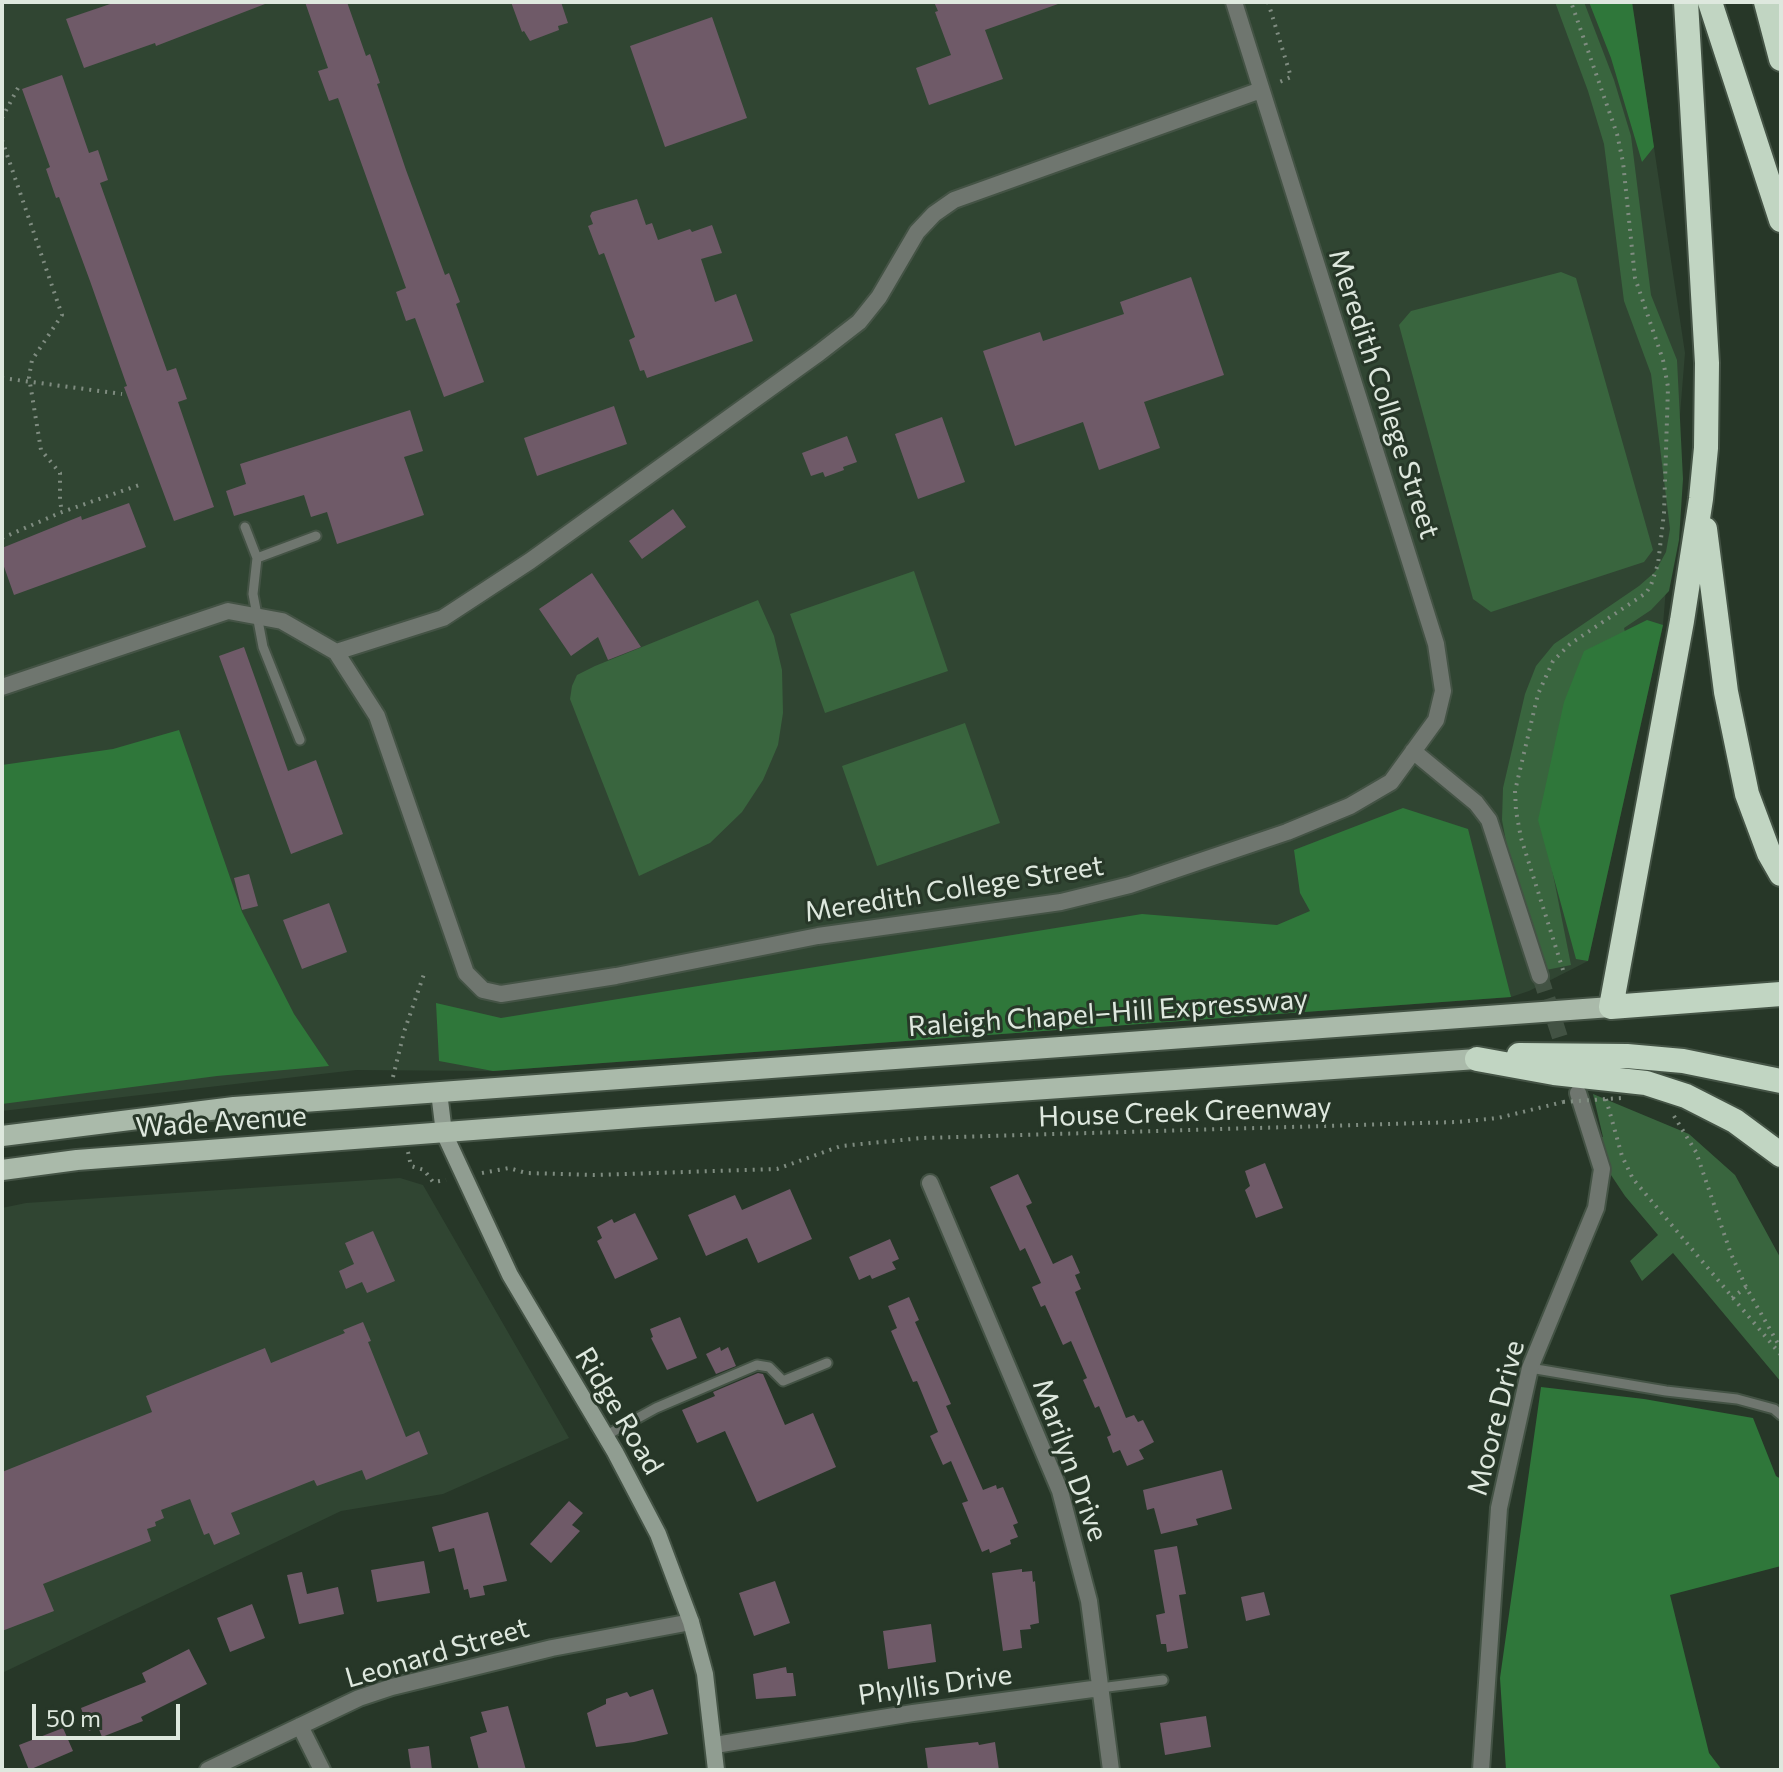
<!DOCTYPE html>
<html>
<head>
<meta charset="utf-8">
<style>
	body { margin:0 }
	#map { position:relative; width:1783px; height:1772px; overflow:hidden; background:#273728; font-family:Commissioner,sans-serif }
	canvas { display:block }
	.frame { position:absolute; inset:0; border:4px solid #dee8de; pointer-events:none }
	.scale { position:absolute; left:32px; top:1704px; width:148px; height:36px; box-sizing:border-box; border:4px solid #dee8de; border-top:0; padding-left:10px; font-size:24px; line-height:28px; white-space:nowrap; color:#dee8de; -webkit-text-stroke:6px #273728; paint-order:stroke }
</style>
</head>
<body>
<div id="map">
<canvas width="1783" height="1772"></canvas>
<div class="frame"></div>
<div class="scale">50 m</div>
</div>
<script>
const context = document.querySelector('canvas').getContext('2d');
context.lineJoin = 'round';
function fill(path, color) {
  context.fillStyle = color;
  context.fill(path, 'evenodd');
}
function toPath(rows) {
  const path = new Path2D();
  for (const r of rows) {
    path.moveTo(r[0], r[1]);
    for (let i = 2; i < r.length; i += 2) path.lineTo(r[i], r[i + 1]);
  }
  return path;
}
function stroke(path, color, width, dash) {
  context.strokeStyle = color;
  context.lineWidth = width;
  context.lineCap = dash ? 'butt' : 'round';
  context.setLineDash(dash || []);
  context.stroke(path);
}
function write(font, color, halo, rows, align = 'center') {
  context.font = font + ' Commissioner,sans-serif';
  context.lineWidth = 6;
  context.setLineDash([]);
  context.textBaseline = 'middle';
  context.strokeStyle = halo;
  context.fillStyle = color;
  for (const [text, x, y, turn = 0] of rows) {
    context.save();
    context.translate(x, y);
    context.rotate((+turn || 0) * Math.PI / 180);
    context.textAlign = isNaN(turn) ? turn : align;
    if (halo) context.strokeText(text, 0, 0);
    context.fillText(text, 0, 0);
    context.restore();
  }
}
fill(toPath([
	[2,2,1632,2,1685,353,1663,625,1588,961,1529,991,1511,997,493,1071,356,1070,2,1111],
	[400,1178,423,1185,569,1438,443,1494,341,1511,2,1673,2,1208,26,1203]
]), '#304532');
fill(toPath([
	[1555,2,1584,2,1614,80,1631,136,1651,295,1677,360,1683,479,1679,540,1669,591,1651,610,1624,628,1632,659,1545,834,1571,965,1546,970,1508,852,1502,820,1503,788,1525,694,1536,666,1554,644,1639,586,1655,572,1666,552,1670,529,1651,374,1624,301,1604,144,1588,91],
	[1561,272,1576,278,1653,550,1644,562,1491,612,1473,599,1399,325,1411,311],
	[914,571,948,671,825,713,790,614],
	[758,600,774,636,782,670,783,713,778,745,763,780,742,812,710,843,639,876,570,699,572,686,577,675,595,666],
	[965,723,1000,823,877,866,842,766],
	[1593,1094,1689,1134,1735,1175,1781,1259,1781,1382,1673,1253,1642,1281,1630,1261,1658,1235,1625,1196,1611,1175,1599,1137,1603,1137]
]), '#39653e');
fill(toPath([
	[1589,2,1632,2,1654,147,1642,162,1611,58],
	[1647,620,1663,625,1588,961,1576,959,1538,820,1564,702,1584,651],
	[179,730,242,912,294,1014,329,1066,217,1076,2,1104,2,765,113,749],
	[1403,808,1468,829,1511,997,493,1071,439,1061,436,1003,501,1018,1142,914,1277,925,1310,911,1300,893,1294,850],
	[1541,1387,1644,1399,1753,1418,1776,1476,1781,1479,1781,1566,1670,1595,1709,1753,1722,1770,1506,1770,1500,1678]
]), '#2f773a');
fill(toPath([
	[116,2,264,2,265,4,156,46,155,43,84,68,66,19],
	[305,2,347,2,366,56,370,54,380,83,377,84,406,170,445,275,449,273,460,302,456,304,484,382,444,397,415,318,406,321,396,292,406,288,338,98,329,101,318,71,328,68],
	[511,2,561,2,568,23,558,26,559,30,530,41,524,31,522,32],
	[934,2,1057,2,1058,4,985,30,1003,79,929,105,916,68,951,55,935,12,938,11],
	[712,17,747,118,665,147,630,46],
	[62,75,89,153,98,150,108,180,100,183,167,371,176,368,187,399,178,402,214,507,174,521,124,387,127,386,90,281,59,197,56,198,46,169,50,167,22,89],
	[637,199,646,225,652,223,658,240,690,229,692,232,712,225,722,253,701,259,715,302,736,294,753,341,647,378,644,370,640,371,629,340,635,337,604,253,599,255,588,226,593,224,590,216,592,212],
	[1191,277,1224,375,1144,402,1160,448,1099,470,1083,422,1015,446,983,351,1040,332,1043,341,1124,314,1120,302],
	[614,406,627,444,537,476,524,438],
	[410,410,423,451,404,457,424,515,337,544,327,512,311,517,304,495,234,516,226,491,246,484,240,464],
	[942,417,965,482,918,499,895,434],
	[847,436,857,462,843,467,844,470,825,477,823,472,811,476,802,453],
	[129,503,146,547,14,595,2,561,2,548,81,516,82,520],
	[673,509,686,527,642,559,629,541],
	[592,573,641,647,608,660,598,637,571,656,539,609],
	[244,647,288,771,316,760,343,834,291,854,219,656],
	[249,874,258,906,242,910,234,878],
	[329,903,347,952,302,969,283,920],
	[1265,1163,1283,1208,1256,1218,1245,1190,1250,1186,1245,1171],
	[1018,1174,1032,1203,1026,1206,1053,1264,1072,1255,1080,1273,1075,1275,1081,1289,1075,1292,1126,1418,1134,1415,1138,1422,1143,1420,1154,1442,1139,1450,1144,1459,1127,1466,1120,1450,1113,1453,1107,1437,1111,1435,1099,1406,1095,1408,1083,1380,1087,1378,1071,1341,1063,1345,1045,1305,1041,1307,1032,1287,1041,1283,1025,1248,1020,1251,990,1187],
	[790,1189,812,1239,758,1263,747,1238,706,1256,688,1215,735,1195,742,1210],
	[635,1213,658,1259,615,1279,597,1241,602,1238,597,1227,612,1219,614,1223],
	[373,1231,395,1281,367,1293,362,1282,346,1289,339,1271,354,1264,345,1243],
	[890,1239,899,1259,892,1262,896,1269,872,1279,870,1275,859,1280,849,1257],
	[909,1297,919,1320,915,1322,951,1404,946,1406,983,1490,996,1485,997,1489,1003,1487,1018,1523,1013,1525,1018,1537,1010,1540,1011,1544,990,1553,989,1549,982,1552,962,1503,968,1501,951,1461,943,1465,930,1436,938,1432,917,1381,913,1382,891,1331,897,1328,888,1306],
	[680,1317,697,1358,667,1370,651,1338,653,1337,650,1329],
	[363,1322,371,1341,368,1342,406,1437,419,1431,428,1454,366,1480,362,1470,317,1486,314,1480,231,1513,240,1534,214,1545,209,1533,204,1535,190,1499,161,1510,164,1518,155,1522,156,1526,147,1529,151,1541,43,1584,54,1611,2,1631,2,1472,152,1412,146,1396,265,1348,271,1363,345,1333,343,1330],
	[720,1347,721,1351,728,1347,736,1366,716,1374,706,1354],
	[758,1373,763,1374,785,1425,813,1413,836,1467,757,1502,725,1431,697,1443,682,1410,715,1396,713,1392],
	[1222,1470,1232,1509,1196,1519,1198,1525,1161,1534,1154,1508,1147,1510,1143,1490],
	[569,1501,583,1513,572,1525,580,1531,551,1563,530,1544],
	[488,1512,507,1581,483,1586,485,1595,470,1598,468,1589,464,1590,454,1548,439,1552,432,1527],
	[1177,1546,1186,1594,1179,1595,1188,1648,1167,1652,1166,1644,1161,1644,1156,1615,1165,1613,1154,1550],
	[424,1561,430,1593,377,1602,371,1570],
	[1022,1569,1022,1572,1032,1571,1033,1582,1035,1581,1039,1623,1030,1625,1031,1629,1020,1630,1022,1648,1003,1651,992,1573],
	[302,1572,307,1594,338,1587,344,1614,299,1624,287,1575],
	[775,1581,790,1623,754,1636,739,1593],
	[1264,1592,1270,1615,1246,1621,1241,1597],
	[252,1604,265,1638,230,1652,217,1618],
	[931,1624,936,1662,888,1669,883,1631],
	[189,1649,207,1684,141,1717,143,1721,102,1737,98,1727,89,1731,81,1708,146,1682,142,1673],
	[786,1667,787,1673,793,1673,796,1696,756,1699,753,1674],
	[653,1689,668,1734,634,1742,596,1747,587,1713,606,1704,606,1699,627,1692,630,1697],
	[508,1706,526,1770,479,1770,470,1737,487,1732,481,1712],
	[1206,1716,1211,1747,1165,1755,1160,1723],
	[63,1728,73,1751,29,1770,19,1745],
	[978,1742,979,1745,995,1742,999,1770,928,1770,925,1748],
	[429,1746,432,1770,411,1770,408,1749]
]), '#6f5a68');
stroke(toPath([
	[1540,976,1568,1062]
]), '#425243', 16, [16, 8]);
const lane = toPath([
	[245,527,257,558,253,594,263,647,300,740],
	[257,558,316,536],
	[1530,1368,1666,1391,1737,1399,1774,1409,1781,1415],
	[605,1436,656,1408,757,1365,769,1367,783,1381,827,1363],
	[1100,1688,1163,1680]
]);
const street = toPath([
	[336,652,443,618,530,561,819,353,859,322,879,297,917,232,934,214,954,200,1261,90],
	[2,687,228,611,282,621,336,652,377,716,466,973,483,990,501,994,616,976,818,936,1061,902,1130,885,1287,832,1350,806,1391,782,1436,720,1443,691,1436,644,1234,2],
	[1413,751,1476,803,1489,820,1540,976],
	[930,1183,1060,1491,1089,1601,1111,1770],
	[300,1726,322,1770],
	[715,1745,913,1713,1100,1688],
	[208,1770,359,1698,392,1687,552,1648,691,1622],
	[1481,1770,1499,1508,1530,1368,1596,1208,1602,1169,1578,1093]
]);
const secondary = toPath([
	[439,1092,444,1133,510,1275,615,1452,658,1534,691,1622,705,1674,716,1770]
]);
const primary = toPath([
	[2,1136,234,1107,1611,1007],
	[2,1170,77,1160,644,1117,1477,1059]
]);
const highway = toPath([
	[1686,2,1707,363,1706,448,1701,499,1682,621,1611,1007,1781,994],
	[1710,2,1781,220],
	[1766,2,1781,59],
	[1705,529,1726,692,1747,794,1769,853,1781,874],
	[1519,1055,1627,1056,1683,1061,1781,1081],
	[1477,1059,1554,1073,1646,1083,1686,1096,1735,1121,1781,1155]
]);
stroke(lane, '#445345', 13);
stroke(street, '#445345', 20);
stroke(secondary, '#445345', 20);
stroke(primary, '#445345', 24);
stroke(highway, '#445345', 28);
stroke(toPath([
	[1268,2,1291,77,1277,83],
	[2,118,19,86],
	[2,140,62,315,32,360,29,377,41,450,60,473,60,501,62,512],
	[2,378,122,394],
	[2,538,62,512,142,484],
	[1563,970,1521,838,1516,811,1515,791,1538,694,1553,661,1570,644,1646,593,1651,585,1658,564,1664,513,1668,387,1663,360,1635,278,1623,162,1617,134,1571,2],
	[393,1077,404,1032,424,974],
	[1606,1099,1622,1156,1633,1179,1781,1355],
	[1674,1116,1696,1152,1731,1254,1746,1287,1781,1349],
	[408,1152,411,1166,424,1170,433,1182,446,1180],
	[482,1173,509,1168,526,1173,593,1175,777,1169,841,1146,922,1138,1457,1122,1498,1118,1563,1102],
	[1732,1298,1746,1287]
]), '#7f8c80', 4, [2, 6]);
stroke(lane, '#6f766f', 9);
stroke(street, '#6f766f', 16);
stroke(secondary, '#909d91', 16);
stroke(primary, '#aabaaa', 20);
stroke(highway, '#c1d5c2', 24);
stroke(toPath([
	[1563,1102,1621,1098]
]), '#7f8c80', 4, [2, 6]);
write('28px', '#dee8de', '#273728', [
	["Meredith College Street",1384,394,72],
	["Meredith College Street",954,889,-9],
	["Raleigh Chapel–Hill Expressway",1108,1013,-4],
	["House Creek Greenway",1185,1112,-2],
	["Wade Avenue",221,1122,-4],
	["Ridge Road",619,1411,59],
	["Moore Drive",1496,1418,-76],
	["Marilyn Drive",1070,1460,70],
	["Leonard Street",437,1653,-16],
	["Phyllis Drive",935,1685,-8]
]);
</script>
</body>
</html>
